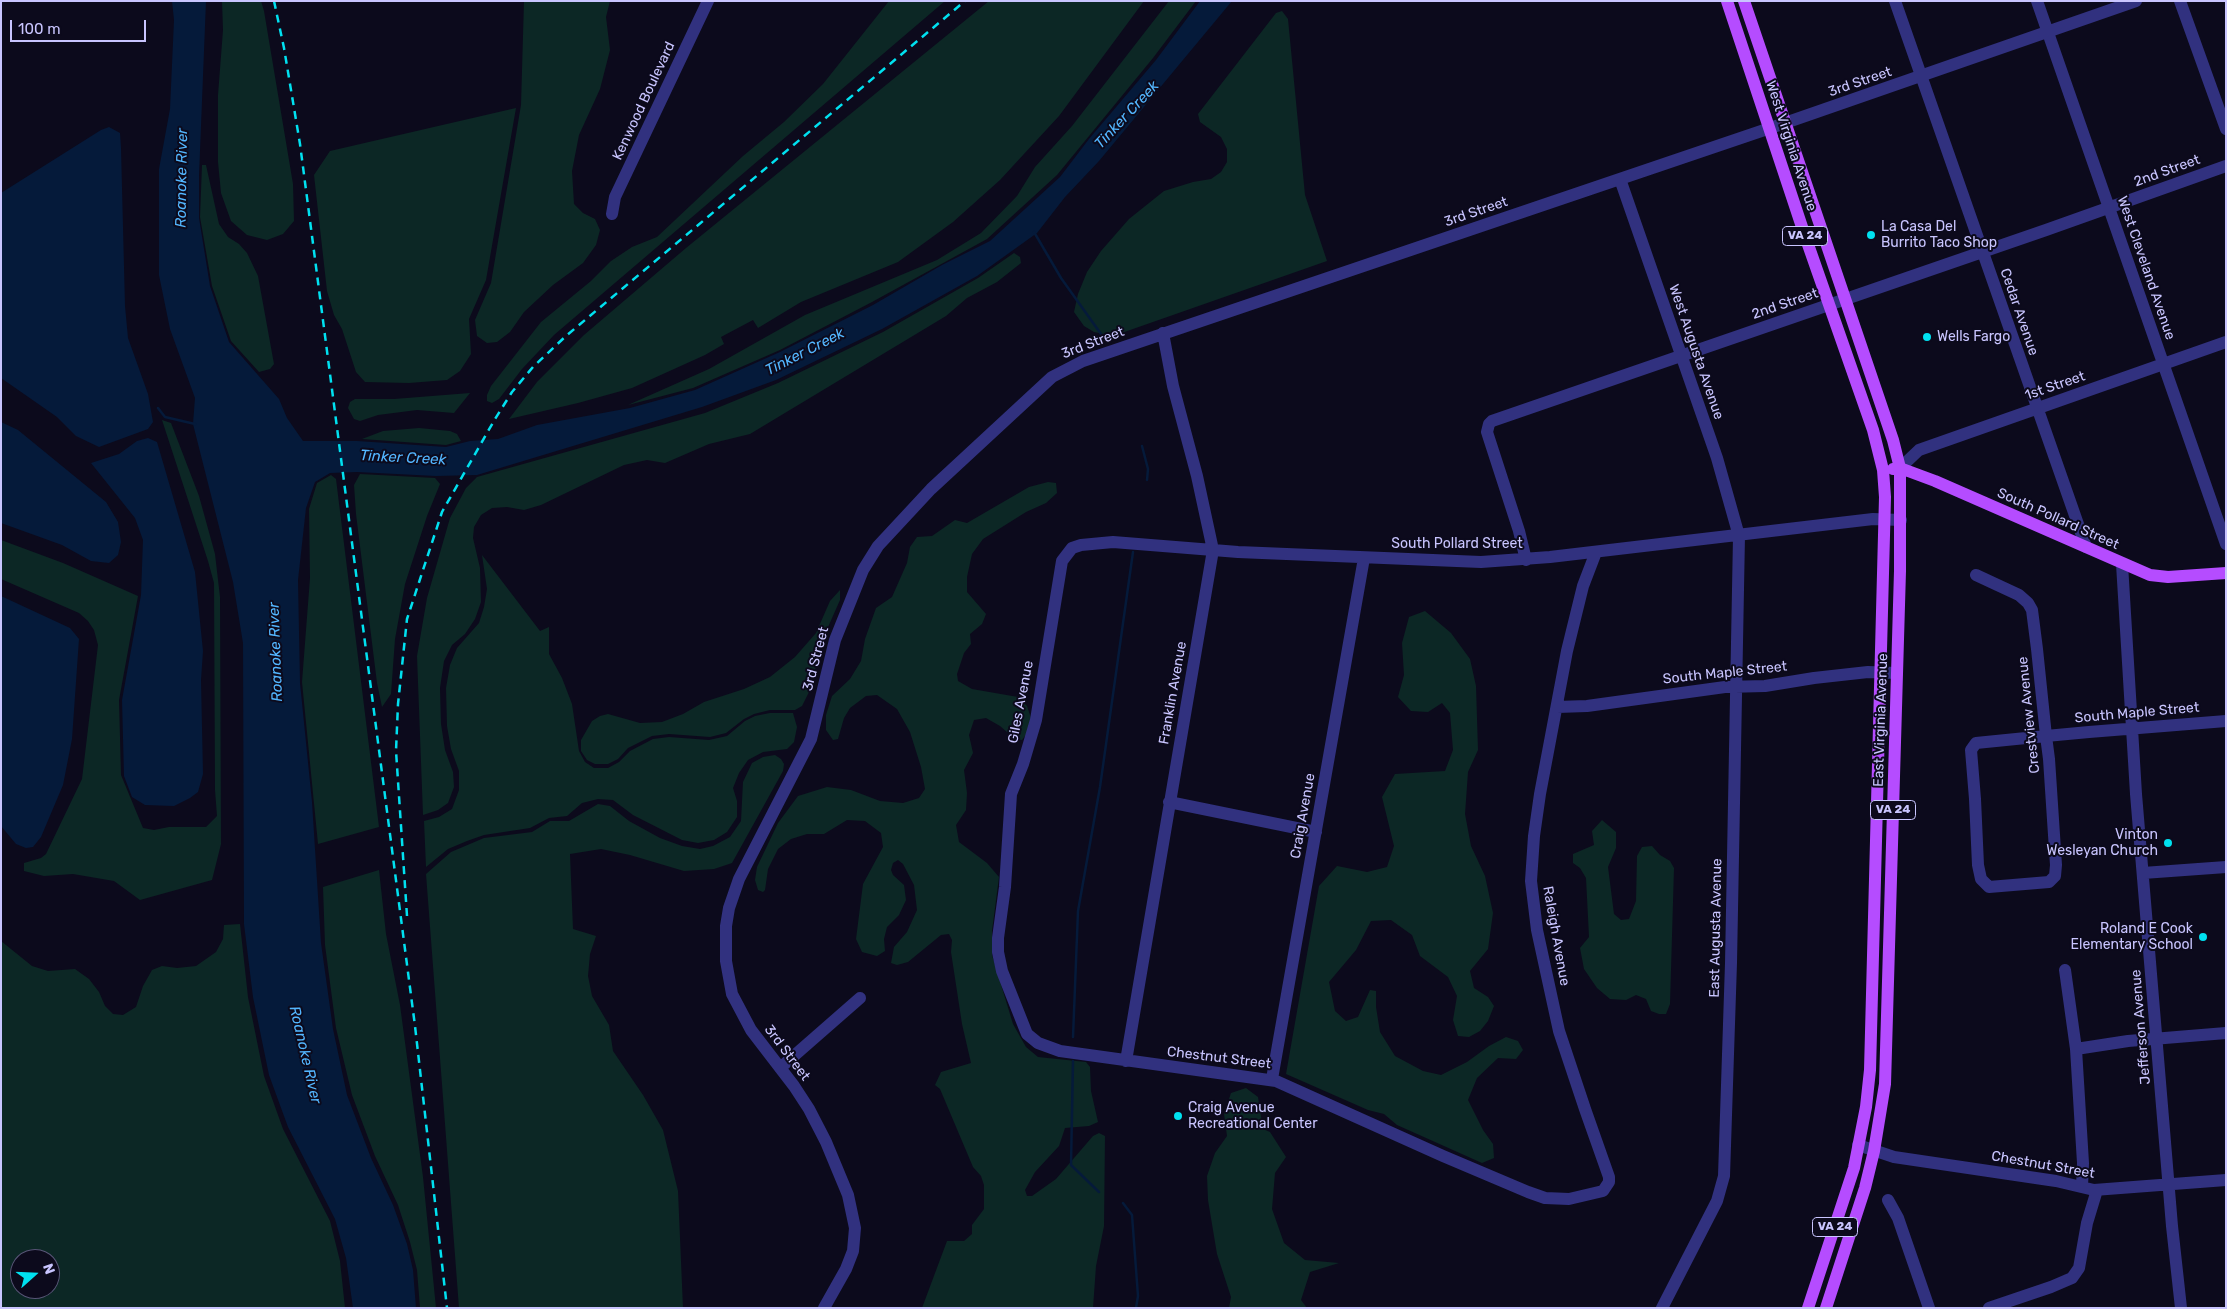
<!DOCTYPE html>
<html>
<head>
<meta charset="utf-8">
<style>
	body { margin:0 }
	#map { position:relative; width:2227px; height:1309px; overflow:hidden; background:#0c0a1c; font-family:Rubik,sans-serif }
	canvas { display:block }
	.frame { position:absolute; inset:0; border:2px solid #c9c5ff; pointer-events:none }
	.north { position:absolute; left:10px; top:1249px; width:50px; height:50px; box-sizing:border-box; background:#0c0a1c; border:1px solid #585577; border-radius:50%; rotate:70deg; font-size:14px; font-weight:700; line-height:20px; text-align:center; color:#c9c5ff }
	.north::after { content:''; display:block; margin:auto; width:18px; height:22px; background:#00e1f0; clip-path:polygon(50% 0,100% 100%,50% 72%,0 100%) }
	.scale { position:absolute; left:10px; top:20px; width:136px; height:22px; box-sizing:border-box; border:2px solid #c9c5ff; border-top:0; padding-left:6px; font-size:15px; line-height:18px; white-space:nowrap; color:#c9c5ff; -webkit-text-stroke:4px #0c0a1c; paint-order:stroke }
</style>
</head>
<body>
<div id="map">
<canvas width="2227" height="1309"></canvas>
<div class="frame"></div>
<div class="north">N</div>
<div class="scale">100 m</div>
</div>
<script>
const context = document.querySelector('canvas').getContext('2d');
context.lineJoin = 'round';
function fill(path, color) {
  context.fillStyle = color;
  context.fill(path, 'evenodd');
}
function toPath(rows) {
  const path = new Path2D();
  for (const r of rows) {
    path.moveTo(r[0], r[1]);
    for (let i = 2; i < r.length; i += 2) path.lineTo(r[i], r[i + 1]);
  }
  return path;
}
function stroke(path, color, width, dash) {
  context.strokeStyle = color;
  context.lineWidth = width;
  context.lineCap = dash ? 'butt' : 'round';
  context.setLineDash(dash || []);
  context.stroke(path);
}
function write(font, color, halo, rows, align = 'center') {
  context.font = font + ' Rubik,sans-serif';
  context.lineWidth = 4;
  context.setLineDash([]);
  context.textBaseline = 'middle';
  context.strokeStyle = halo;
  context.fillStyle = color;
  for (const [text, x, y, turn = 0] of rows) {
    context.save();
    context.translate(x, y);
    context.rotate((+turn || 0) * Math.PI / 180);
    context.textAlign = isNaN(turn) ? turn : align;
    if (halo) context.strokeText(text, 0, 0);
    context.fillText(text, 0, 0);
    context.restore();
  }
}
fill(toPath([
	[222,1,261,1,264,11,293,184,294,221,283,234,267,240,247,235,231,221,221,193,218,162,218,95,223,30],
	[524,1,610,1,606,17,610,50,600,89,579,135,572,171,574,204,583,213,595,219,600,230,596,245,583,263,553,285,524,312,510,332,497,342,487,343,477,336,475,320,491,283,521,105],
	[889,1,945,1,554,335,522,369,499,399,492,403,487,401,487,395,491,386,541,322,591,281,611,261,632,247,657,237,743,156,784,122,823,84],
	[989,1,1144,1,1059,116,1000,180,953,222,898,262,801,302,758,328,753,320,721,337,724,344,705,355,632,388,578,403,509,419,537,382,584,335,686,248],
	[1169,1,1196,1,1153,58,1057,175,987,239,872,302,780,350,693,388,628,405,709,369,805,315,937,260,981,233,1017,196,1035,167,1072,126],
	[1282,11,1288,19,1305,195,1327,261,1113,336,1094,332,1084,326,1074,312,1078,294,1087,272,1101,251,1129,219,1164,191,1193,182,1211,179,1221,172,1227,162,1227,149,1221,137,1200,122,1198,114,1276,13],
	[516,108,486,280,469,319,471,354,460,371,447,380,409,383,365,382,356,372,342,329,334,315,327,291,314,175,330,151],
	[202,165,206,165,219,224,228,237,239,244,247,253,258,276,274,364,270,369,259,372,231,341,212,286,200,217],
	[1014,253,1020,257,1021,263,997,282,967,298,946,316,750,434,709,444,665,463,647,460,624,465,541,505,524,510,507,507,492,508,481,515,474,527,473,538,480,568,481,602,475,619,465,634,452,645,444,661,440,688,441,724,445,750,453,772,454,787,448,803,438,810,423,815,417,656,427,598,450,518,466,488,477,477,705,413,778,383,883,332,978,278],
	[470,393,454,413,417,410,378,415,360,421,354,419,348,408,350,402,355,399,394,399],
	[162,420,171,423,199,496,215,554,220,597,221,844,212,880,140,900,114,881,73,874,44,876,24,871,24,863,41,858,46,854,82,779,98,645,94,630,88,621,79,613,1,579,1,540,63,563,138,596,119,700,121,775,143,828,154,830,169,827,206,827,217,816,215,790,214,583,208,561],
	[419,428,450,431,457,434,461,441,446,445,362,439,383,431],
	[360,474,435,478,440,484,427,516,405,584,395,639,391,694,382,707,377,683,356,514,354,485],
	[331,475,336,479,379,827,318,844,302,682,310,578,309,509,317,483],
	[1048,482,1056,483,1057,493,1046,503,1026,512,983,539,972,554,967,577,967,592,986,614,982,624,970,634,971,644,964,653,957,674,958,681,972,689,1018,697,1027,706,1031,718,1028,732,1022,740,1015,739,1000,726,986,718,974,720,969,735,973,753,964,770,967,793,966,810,956,825,959,842,987,863,999,877,992,931,992,955,1013,1024,1026,1047,1038,1057,1086,1062,1090,1067,1091,1091,1098,1122,1089,1126,1065,1128,1059,1146,1035,1172,1025,1190,1027,1196,1032,1196,1056,1179,1093,1136,1099,1133,1105,1136,1104,1226,1096,1266,1093,1308,922,1308,947,1241,964,1241,972,1234,972,1225,984,1209,984,1185,981,1176,973,1167,940,1089,935,1085,941,1072,971,1063,962,1024,951,952,952,940,949,934,941,935,908,962,897,965,891,963,894,947,907,932,917,910,914,885,903,864,898,860,893,863,891,870,893,875,904,885,906,900,899,915,887,927,884,939,885,951,877,956,862,952,856,939,863,884,883,847,881,833,865,821,847,820,824,834,807,834,791,839,778,849,768,869,765,890,763,892,758,890,755,880,757,867,778,823,798,796,827,787,851,790,880,801,903,803,919,798,925,789,921,767,910,732,897,709,877,695,866,696,850,708,844,718,838,739,833,740,826,730,826,715,832,696,850,679,861,661,865,639,876,608,892,597,907,563,910,547,917,537,932,536,955,520,967,523,1029,487],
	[482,555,540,631,549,627,549,654,562,678,572,704,579,751,585,762,594,768,608,768,619,762,630,751,653,739,669,737,709,740,727,736,745,721,755,716,770,713,793,713,797,727,794,742,787,749,763,752,748,760,739,773,733,788,737,801,737,817,727,832,714,840,698,843,682,840,633,815,613,800,598,799,582,803,567,816,549,818,530,828,484,835,467,841,448,849,426,867,424,821,439,817,452,809,459,790,459,771,451,749,447,726,446,688,450,665,457,648,479,623,484,607,487,589],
	[840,590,840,600,821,643,811,688,802,706,795,710,770,710,754,714,744,719,726,733,710,737,669,734,652,736,628,748,618,759,608,764,595,764,587,760,581,751,581,740,592,721,600,716,608,714,640,723,662,722,683,714,704,702,744,689,770,677,795,657,816,633,830,601],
	[1425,611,1451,633,1470,659,1476,686,1478,750,1468,772,1465,814,1471,846,1485,876,1493,913,1488,949,1470,971,1474,988,1488,997,1494,1006,1488,1021,1480,1031,1469,1037,1458,1036,1453,1020,1457,996,1448,977,1420,956,1412,935,1391,920,1371,921,1356,950,1329,982,1335,1011,1346,1021,1358,1017,1370,990,1376,991,1376,1007,1380,1032,1395,1056,1423,1071,1441,1075,1467,1062,1489,1046,1506,1037,1518,1041,1523,1050,1516,1059,1498,1058,1477,1078,1468,1100,1483,1130,1493,1144,1494,1158,1482,1163,1397,1125,1384,1114,1368,1110,1286,1074,1319,886,1337,866,1367,872,1387,867,1394,846,1382,797,1395,774,1445,771,1453,750,1450,713,1442,703,1428,712,1411,711,1398,697,1404,675,1402,643,1409,617],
	[775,755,781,759,784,764,783,771,732,863,714,869,684,871,630,855,601,849,570,854,573,929,596,936,590,954,588,976,592,996,609,1025,613,1051,643,1095,663,1130,678,1191,683,1308,459,1308,426,874,451,852,484,838,532,832,550,821,569,821,598,804,610,806,629,821,660,838,682,846,700,849,713,846,730,837,741,821,743,782,752,763,763,757],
	[1602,820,1616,832,1616,848,1608,867,1614,914,1621,920,1629,919,1636,901,1637,856,1642,847,1652,846,1660,855,1670,861,1674,868,1670,1004,1666,1014,1659,1014,1651,1011,1646,999,1636,995,1626,1000,1610,999,1597,988,1584,969,1580,948,1589,937,1586,878,1580,868,1573,863,1573,854,1594,845,1592,831],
	[379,870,386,934,400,1005,423,1177,436,1308,420,1308,417,1270,410,1242,398,1205,375,1156,352,1095,336,1028,325,945,323,887],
	[240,924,248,997,264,1076,283,1129,330,1221,340,1261,345,1308,1,1308,1,941,32,966,48,971,75,969,89,979,99,992,105,1006,113,1014,123,1015,136,1007,143,986,152,970,162,966,177,968,196,966,216,952,223,939,224,925],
	[20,1259,50,1259,50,1289,20,1289],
	[1246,1088,1258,1097,1263,1129,1270,1132,1286,1157,1275,1173,1272,1209,1284,1243,1305,1260,1339,1263,1310,1272,1301,1300,1307,1308,1229,1308,1231,1297,1217,1254,1208,1200,1207,1176,1215,1153,1227,1136,1224,1114,1231,1093]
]), '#0c2725');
fill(toPath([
	[172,1,206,1,199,176,199,218,210,286,229,342,279,399,287,418,303,441,357,441,446,447,470,441,498,439,537,425,630,408,695,390,780,352,873,305,942,265,990,241,1060,177,1089,139,1156,60,1200,1,1232,1,1099,161,1065,197,1037,233,977,276,882,329,776,380,702,407,477,475,436,476,357,472,330,473,315,482,306,508,298,580,300,683,312,802,321,943,333,1029,347,1095,371,1158,393,1205,407,1244,413,1270,416,1308,353,1308,346,1258,335,1219,288,1127,269,1075,253,997,244,924,243,643,233,582,193,424,195,398,170,329,159,275,159,169,170,109,174,20],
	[109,127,120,133,121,148,125,306,128,338,148,394,153,422,148,429,99,447,76,436,57,417,1,378,1,193,101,130],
	[1,422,18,430,106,502,118,522,121,542,118,555,109,563,91,561,62,545,1,523],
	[148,438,157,442,195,572,203,651,201,680,203,774,198,792,190,798,174,806,145,805,132,797,124,776,122,700,141,595,143,540,135,518,91,463,119,454,137,441],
	[1,596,70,628,79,639,72,739,63,785,41,837,33,847,26,848,16,844,1,826]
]), '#051a3a');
stroke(toPath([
	[1034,232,1061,278,1101,334],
	[158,408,165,417,195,424],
	[1142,446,1148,469,1147,480],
	[1073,1037,1078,911,1100,787,1133,552],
	[1073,1061,1071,1165,1099,1192],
	[1123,1203,1132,1215,1138,1296,1136,1308]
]), '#051a3a', 2.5);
stroke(toPath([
	[1895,1,2086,547],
	[2037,1,2226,544],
	[2180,1,2226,129],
	[1620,179,1717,458,1739,536,1731,963,1724,1176,1717,1201,1662,1308],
	[612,214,615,197,708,1],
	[1900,468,1919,450,2226,342],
	[1596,552,1583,586,1567,651,1540,794,1534,836,1531,881,1537,930,1559,1031,1585,1109,1609,1177,1609,1182,1603,1191,1569,1199,1545,1198,1528,1192,1443,1156,1276,1081,1060,1051,1038,1043,1027,1034,1002,971,998,952,998,938,1005,887,1011,794,1023,764,1036,720,1062,561,1072,548,1081,545,1113,542,1238,552,1481,562,1550,557,1873,519,1901,520],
	[1526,560,1519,531,1487,432,1489,424,1492,421,2046,230,2226,166],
	[2122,564,2136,794,2172,1226,2181,1308],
	[1976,575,2019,595,2028,603,2032,610,2037,649,2046,736,2049,759,2056,865,2055,876,2049,882,1989,887,1981,879,1978,865,1975,799,1971,750,1976,743,2046,736,2089,732,2226,721],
	[1557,707,1587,706,1725,687,1765,686,1814,678,1868,672,1897,673],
	[1169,802,1316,832],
	[2143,873,2226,867],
	[2065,970,2076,1049,2083,1163,2082,1187],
	[2076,1049,2128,1041,2226,1033],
	[1126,1061,1213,550,1197,476,1173,386,1163,333],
	[780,1068,860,998],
	[1272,1079,1364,558],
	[1858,1145,1894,1157,2056,1181,2094,1190,2226,1180],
	[1888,1200,1898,1218,1929,1308],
	[824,1308,846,1269,853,1251,855,1228,848,1195,826,1142,809,1109,794,1086,751,1030,732,994,726,961,726,926,729,908,739,879,811,739,835,640,863,570,878,546,931,489,1052,377,1083,361,1785,123,2136,1],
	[1989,1308,2051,1287,2072,1278,2079,1268,2087,1223,2097,1190]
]), '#31317f', 12);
stroke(toPath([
	[1727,1,1804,233,1873,430,1883,470,1885,497,1870,1070,1866,1107,1854,1168,1808,1308],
	[1744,1,1893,440,1900,468,1900,571,1885,1084,1874,1151,1865,1188,1826,1308],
	[1893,469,1900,468,1935,481,2150,575,2168,577,2226,573]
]), '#b54cff', 12);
stroke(toPath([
	[274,1,284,48,300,144,415,1026,447,1308],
	[407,916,396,751,398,704,407,619,442,512,495,419,512,392,533,367,566,336,965,1]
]), '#00e1f0', 2.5, [8, 6]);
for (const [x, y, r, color] of [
	[1871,235,5,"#00e1f0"],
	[1927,337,5,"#00e1f0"],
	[2168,843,5,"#00e1f0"],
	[2203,937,5,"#00e1f0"],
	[1178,1116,5,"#00e1f0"]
]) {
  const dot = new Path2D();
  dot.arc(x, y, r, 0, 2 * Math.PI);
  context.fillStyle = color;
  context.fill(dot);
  stroke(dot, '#0c0a1c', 2);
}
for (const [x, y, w] of [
	[1805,236,45],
	[1893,810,45],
	[1835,1227,45]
]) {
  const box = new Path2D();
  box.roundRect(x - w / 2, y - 9.5, w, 19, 4);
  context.fillStyle = '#0c0a1c';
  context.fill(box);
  stroke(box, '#c9c5ff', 1);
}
write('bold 12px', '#c9c5ff', null, [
	["VA 24",1805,236],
	["VA 24",1893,810],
	["VA 24",1835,1227]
]);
write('14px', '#c9c5ff', '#0c0a1c', [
	["3rd Street",1860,82,-19],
	["Kenwood Boulevard",644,101,-65],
	["West Virginia Avenue",1791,146,72],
	["2nd Street",2167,171,-20],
	["3rd Street",1476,212,-19],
	["West Cleveland Avenue",2146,268,71],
	["2nd Street",1785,304,-19],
	["Cedar Avenue",2019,312,71],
	["3rd Street",1093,343,-21],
	["West Augusta Avenue",1696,352,71],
	["1st Street",2055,386,-19],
	["South Pollard Street",2058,519,24],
	["South Pollard Street",1457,544],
	["3rd Street",816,659,-75],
	["South Maple Street",1725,673,-6],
	["Franklin Avenue",1173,693,-80],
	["Giles Avenue",1021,702,-79],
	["South Maple Street",2137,713,-5],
	["Crestview Avenue",2029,715,-96],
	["East Virginia Avenue",1881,720,-88],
	["Craig Avenue",1303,816,-80],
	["East Augusta Avenue",1716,928,-89],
	["Raleigh Avenue",1556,936,80],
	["Jefferson Avenue",2141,1027,-95],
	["3rd Street",787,1053,53],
	["Chestnut Street",1219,1058,7],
	["Chestnut Street",2043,1165,10]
]);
write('14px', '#c9c5ff', '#0c0a1c', [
	["La Casa Del",1881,227],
	["Burrito Taco Shop",1881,243],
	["Wells Fargo",1937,337],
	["Vinton",2158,835,"right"],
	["Wesleyan Church",2158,851,"right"],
	["Roland E Cook",2193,929,"right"],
	["Elementary School",2193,945,"right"],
	["Craig Avenue",1188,1108],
	["Recreational Center",1188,1124]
], 'left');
write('italic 15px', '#53b6ff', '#0c0a1c', [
	["Tinker Creek",1127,115,-47],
	["Roanoke River",182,178,-89],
	["Tinker Creek",805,352,-27],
	["Tinker Creek",403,458,3],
	["Roanoke River",276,652,-92],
	["Roanoke River",305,1055,77]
]);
</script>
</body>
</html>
